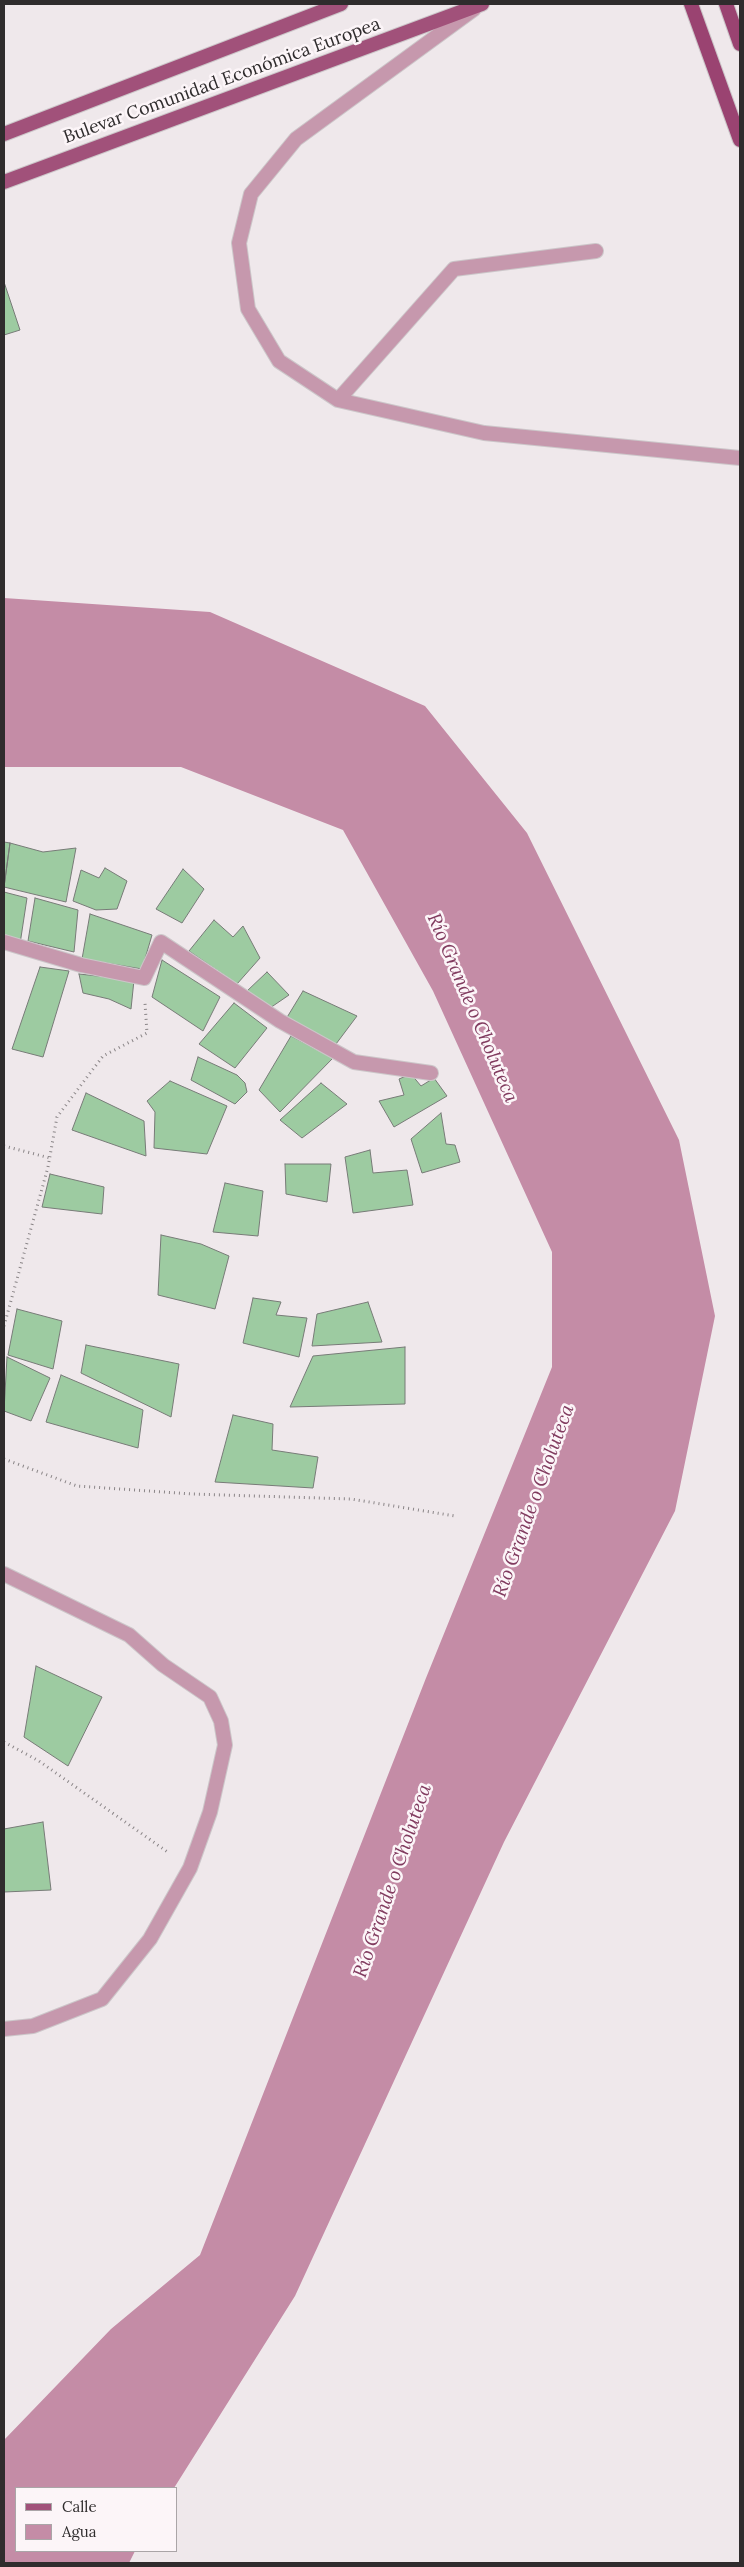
<!DOCTYPE html>
<html>
<head>
<meta charset="utf-8">
<style>
	body { margin:0 }
	#map { position:relative; width:744px; height:2567px; overflow:hidden; background:#efe8eb; font-family:Lora,serif }
	canvas { display:block }
	.frame { position:absolute; inset:0; border:5px solid #2f2c2d; pointer-events:none }
	.legend { position:absolute; left:15px; top:2487px; width:162px; height:65px; box-sizing:border-box; background:#fcf5f8; border:1px solid #aaa5a7; margin:0; padding:6px 9px; list-style:none; font-size:15px; color:#2f2c2d }
	.legend li { display:flex; align-items:center; gap:10px; height:25px }
	.legend b { width:25px; border:1px solid #aaa5a7 }
</style>
</head>
<body>
<div id="map">
<canvas width="744" height="2567"></canvas>
<div class="frame"></div>
<ul class="legend">
<li><b style="height:6px;background:#a1517a"></b>Calle</li>
<li><b style="height:14px;background:#c48ca6"></b>Agua</li>
</ul>
</div>
<script>
const context = document.querySelector('canvas').getContext('2d');
context.lineJoin = 'round';
function fill(path, color) {
  context.fillStyle = color;
  context.fill(path, 'evenodd');
}
function toPath(rows) {
  const path = new Path2D();
  for (const r of rows) {
    path.moveTo(r[0], r[1]);
    for (let i = 2; i < r.length; i += 2) path.lineTo(r[i], r[i + 1]);
  }
  return path;
}
function stroke(path, color, width, dash) {
  context.strokeStyle = color;
  context.lineWidth = width;
  context.lineCap = dash ? 'butt' : 'round';
  context.setLineDash(dash || []);
  context.stroke(path);
}
function write(font, color, halo, rows, align = 'center') {
  context.font = font + ' Lora,serif';
  context.lineWidth = 5;
  context.setLineDash([]);
  context.textBaseline = 'middle';
  context.strokeStyle = halo;
  context.fillStyle = color;
  for (const [text, x, y, turn = 0] of rows) {
    context.save();
    context.translate(x, y);
    context.rotate((+turn || 0) * Math.PI / 180);
    context.textAlign = isNaN(turn) ? turn : align;
    if (halo) context.strokeText(text, 0, 0);
    context.fillText(text, 0, 0);
    context.restore();
  }
}
fill(toPath([
	[4,598,210,612,425,706,527,833,679,1140,715,1316,675,1511,504,1842,295,2296,174,2488,16,2488,16,2551,135,2551,129,2563,4,2563,4,2440,111,2329,200,2255,426,1678,552,1367,552,1252,433,991,343,830,181,767,4,767]
]), '#c48ca6');
const building = toPath([
	[4,282,20,330,4,335,4,282],
	[4,842,10,843,4,887,4,842],
	[10,843,43,852,76,848,66,902,4,887,10,843],
	[105,868,127,881,117,909,96,910,73,901,81,870,99,878,105,868],
	[183,869,204,889,182,923,156,909,183,869],
	[4,892,27,898,20,944,4,936,4,892],
	[35,898,78,910,74,952,28,941,35,898],
	[90,914,152,935,142,969,82,959,90,914],
	[214,920,233,937,243,926,260,958,237,984,189,951,214,920],
	[162,960,220,997,203,1031,152,997,162,960],
	[40,967,69,971,43,1057,12,1049,40,967],
	[267,972,289,995,270,1008,247,991,267,972],
	[79,974,134,980,131,1009,109,999,83,993,79,974],
	[303,991,357,1016,333,1048,286,1019,303,991],
	[234,1003,267,1028,235,1068,199,1044,234,1003],
	[291,1036,333,1058,280,1112,259,1090,291,1036],
	[198,1057,237,1075,245,1083,247,1092,235,1104,191,1080,198,1057],
	[411,1074,421,1086,434,1078,447,1096,394,1127,379,1101,404,1095,399,1079,411,1074],
	[170,1081,227,1106,207,1154,154,1148,155,1112,147,1101,170,1081],
	[321,1083,347,1104,302,1138,280,1120,321,1083],
	[86,1093,144,1121,146,1156,72,1130,86,1093],
	[441,1113,446,1144,455,1145,460,1162,422,1173,411,1139,441,1113],
	[370,1150,373,1173,407,1170,413,1205,353,1213,345,1157,370,1150],
	[285,1164,331,1164,327,1202,286,1194,285,1164],
	[50,1174,104,1187,102,1214,42,1207,50,1174],
	[225,1183,263,1191,258,1236,213,1232,225,1183],
	[161,1235,201,1244,229,1256,215,1309,158,1295,161,1235],
	[253,1298,281,1302,276,1315,307,1318,299,1357,243,1343,253,1298],
	[368,1302,382,1342,312,1346,317,1314,368,1302],
	[17,1309,62,1321,53,1369,8,1355,17,1309],
	[86,1345,179,1364,171,1417,81,1373,86,1345],
	[405,1347,405,1404,290,1407,313,1356,405,1347],
	[7,1357,50,1378,31,1421,4,1411,7,1357],
	[61,1375,143,1410,138,1448,46,1422,61,1375],
	[233,1415,273,1424,272,1450,318,1457,313,1488,215,1482,233,1415],
	[36,1666,102,1697,68,1766,24,1737,36,1666],
	[43,1822,51,1890,4,1892,4,1829,43,1822]
]);
fill(building, '#9dcba1');
stroke(building, '#777b77', 1);
const service = toPath([
	[474,9,296,139,251,194,239,243,248,309,279,361,338,400,484,433,740,458],
	[338,400,454,269,596,251]
]);
const minor = toPath([
	[4,942,81,965,144,978,161,942,280,1021,354,1062,431,1073],
	[4,1574,129,1635,163,1665,210,1697,221,1721,225,1745,210,1812,190,1868,150,1939,102,1999,33,2026,4,2029]
]);
const primary = toPath([
	[4,134,341,4],
	[4,182,482,4]
]);
const trunk = toPath([
	[691,4,740,140],
	[726,4,740,44]
]);
stroke(service, '#ccc6c9', 16);
stroke(minor, '#ccc6c9', 16);
stroke(primary, '#ccc6c9', 16);
stroke(trunk, '#ccc6c9', 16);
stroke(toPath([
	[4,1146,50,1158],
	[4,1326,48,1167,57,1117,103,1056,147,1033,145,1003],
	[4,1459,77,1486,192,1494,351,1499,455,1516],
	[4,1742,39,1761,169,1853]
]), '#8a8587', 3, [1, 4]);
stroke(service, '#c698ad', 14);
stroke(minor, '#c698ad', 14);
stroke(primary, '#a1517a', 14);
stroke(trunk, '#9a4371', 14);
write('18px', '#2f2c2d', '#fcf5f8', [
	["Bulevar Comunidad Económica Europea",222,81,-20]
]);
write('italic 19px', '#813b5f', '#fcf5f8', [
	["Río Grande o Choluteca",472,1008,67],
	["Río Grande o Choluteca",534,1501,-70],
	["Río Grande o Choluteca",393,1881,-71]
]);
</script>
</body>
</html>
